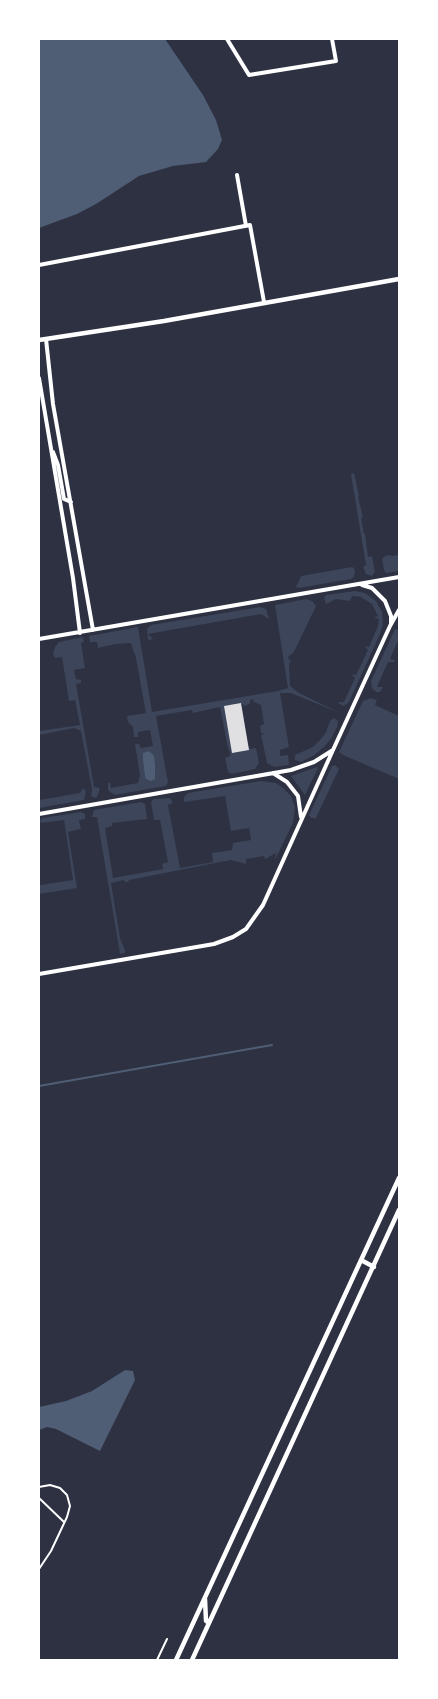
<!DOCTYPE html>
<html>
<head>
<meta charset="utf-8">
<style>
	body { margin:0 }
	#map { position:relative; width:438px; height:1699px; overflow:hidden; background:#2d3142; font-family:Montserrat,sans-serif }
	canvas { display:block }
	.frame { position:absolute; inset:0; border:40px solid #fff; pointer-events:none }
</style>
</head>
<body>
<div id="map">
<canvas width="438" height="1699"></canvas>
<div class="frame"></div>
</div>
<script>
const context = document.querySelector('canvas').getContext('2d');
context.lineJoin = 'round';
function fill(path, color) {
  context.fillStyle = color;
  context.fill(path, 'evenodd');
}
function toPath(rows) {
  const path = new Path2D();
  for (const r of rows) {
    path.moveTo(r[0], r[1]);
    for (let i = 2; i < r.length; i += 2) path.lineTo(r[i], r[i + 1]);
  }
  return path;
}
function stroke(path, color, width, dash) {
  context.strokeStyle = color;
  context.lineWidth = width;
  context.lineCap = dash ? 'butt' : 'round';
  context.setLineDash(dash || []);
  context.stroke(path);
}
fill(toPath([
	[354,473,359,496,358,496,363,518,361,518,364,534,365,534,368,557,372,556,375,572,372,576,366,574,363,567,366,565,351,474],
	[391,555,392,556,399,555,399,571,386,573,384,570,382,559,385,556],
	[352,567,354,568,355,572,354,577,351,579,299,588,296,587,301,576],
	[355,591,365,593,376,601,382,612,383,624,380,634,349,702,344,706,339,704,339,702,344,702,355,678,351,674,356,675,368,650,364,646,369,647,378,626,379,619,374,618,378,616,372,604,361,597,352,596,350,601,336,599,326,604,324,598,326,595],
	[306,599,312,601,316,606,294,652,288,657,289,660,291,660,289,664,290,686,299,693,340,713,291,693,280,693,289,747,280,750,280,756,288,755,289,765,274,767,267,763,261,735,265,733,261,733,260,726,264,724,261,705,254,702,253,699,250,700,250,703,248,705,244,706,243,704,241,704,248,744,250,749,256,748,259,763,255,769,232,774,228,772,225,758,230,756,230,752,228,748,220,707,193,713,192,710,156,716,168,782,166,786,115,795,110,792,108,790,108,783,110,783,111,788,138,783,140,775,135,744,139,744,141,748,153,746,150,730,138,732,138,737,134,737,133,727,128,722,127,716,146,713,135,653,134,653,131,643,116,644,98,648,97,642,90,642,89,636,138,627,152,712,278,691,288,688,275,605],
	[260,607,266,609,269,619,261,614,148,634,153,639,148,640,147,629,151,625],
	[395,629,399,630,399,638,390,659,395,660,394,662,388,662,377,687,383,687,380,692,376,692,372,688,371,681],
	[83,637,84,642,81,643,85,668,74,670,76,679,81,680,81,683,76,684,94,787,100,788,97,797,95,798,91,796,92,789,81,731,74,728,39,735,39,731,80,725,75,700,69,701,62,657,55,658,53,654,55,647,59,642],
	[370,698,377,700,375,705,399,716,399,779,343,755,339,752,363,701],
	[334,718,338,721,337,727,331,739,324,747,313,756,301,762,295,760,295,755,313,747,321,739,326,732,330,721],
	[335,765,339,769,316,818,311,818,309,815,332,766],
	[317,767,318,768,305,795,291,776],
	[261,781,276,783,283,788,291,796,295,807,293,823,276,858,275,859,276,853,265,859,264,856,246,859,246,864,231,860,129,880,128,882,125,882,124,880,111,883,120,938,125,950,125,953,120,954,97,817,92,817,94,810,141,802,145,804,147,819,112,823,112,826,105,828,113,878,163,869,162,864,168,862,160,820,154,820,151,802,154,799,170,798,173,803,168,805,180,868,213,862,212,853,232,850,233,843,251,840,249,828,231,831,225,796,184,802,184,797,188,793],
	[83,788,86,791,84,800,39,808,39,795,39,800,80,793],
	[81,812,85,814,85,819,79,820,81,829,68,832,77,888,39,894,39,877,40,885,73,880,64,820,41,823,40,821,42,818]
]), '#3c4559');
fill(toPath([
	[39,39,165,39,203,95,216,120,222,140,218,149,206,162,173,166,139,176,96,204,77,214,39,228],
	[149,751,154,756,155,765,155,779,151,781,146,779,145,776,143,760,143,753],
	[125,1370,133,1371,135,1380,100,1451,56,1429,47,1427,39,1430,39,1407,66,1401,92,1391]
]), '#4f5d75');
stroke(toPath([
	[39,1086,272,1045]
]), '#4f5d75', 2);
fill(toPath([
	[241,703,249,750,232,753,224,706]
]), '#e0e0e3');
stroke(toPath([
	[39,1487,50,1485,60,1488,67,1495,70,1506,67,1517,51,1551,39,1569],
	[39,1498,64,1522],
	[157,1660,167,1639]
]), '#fff', 2);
stroke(toPath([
	[227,39,249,75,336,61,332,39],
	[237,175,246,226],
	[39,265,250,225,264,302],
	[46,339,53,404,93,630],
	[39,378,73,578,80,633],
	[53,452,58,465,64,499,71,502],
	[362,585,372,588,385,601,391,616,391,623],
	[39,639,399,577],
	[273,773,287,782,298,796,301,817],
	[39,814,291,770,314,762,333,750],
	[39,974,214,944,233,937,246,929,263,905,333,750,390,626,399,610]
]), '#fff', 4);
stroke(toPath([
	[39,340,164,321,399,279],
	[361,1260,374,1267],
	[205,1599,206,1621,209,1623],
	[176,1660,399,1178],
	[192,1660,399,1210]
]), '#fff', 4.5);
</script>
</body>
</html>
